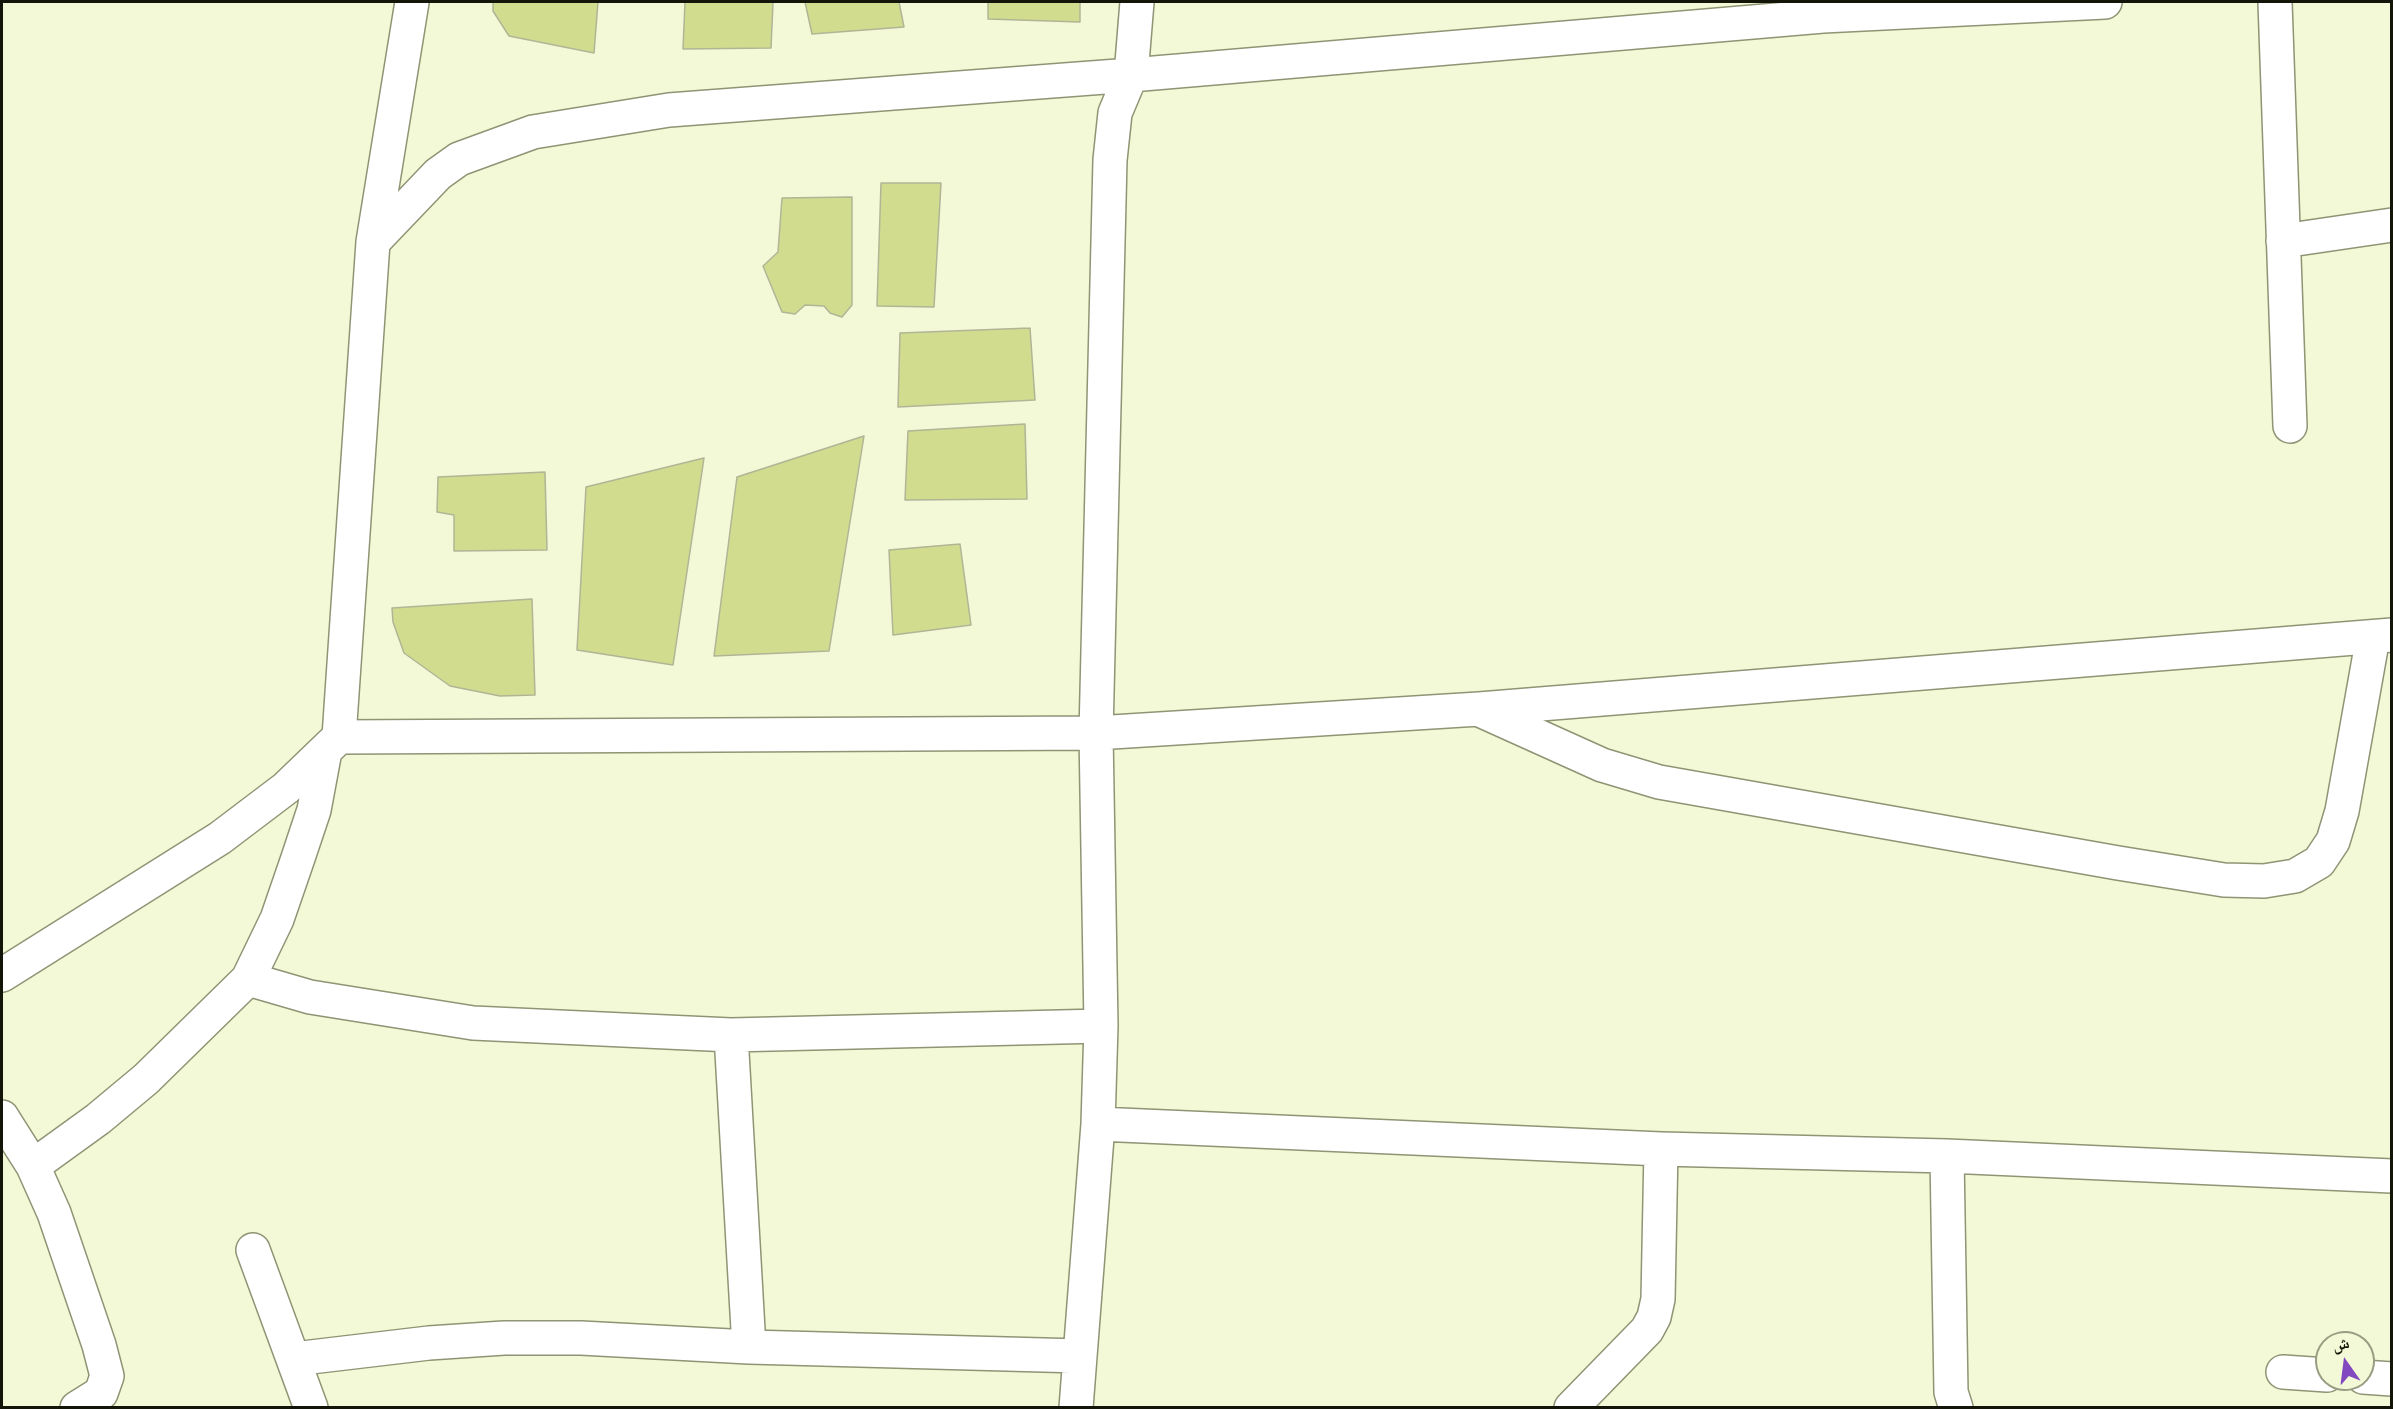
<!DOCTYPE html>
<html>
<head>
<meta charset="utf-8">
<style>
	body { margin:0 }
	#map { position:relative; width:2393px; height:1409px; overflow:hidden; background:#f3f8d6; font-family:"Sofia Sans Condensed","Noto Naskh Arabic",sans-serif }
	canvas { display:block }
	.frame { position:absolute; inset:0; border:3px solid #131509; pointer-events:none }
	.north { position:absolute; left:2315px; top:1331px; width:60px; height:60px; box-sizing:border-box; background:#f3f8d6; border:2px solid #999d84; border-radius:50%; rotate:346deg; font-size:16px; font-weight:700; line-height:24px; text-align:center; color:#131509 }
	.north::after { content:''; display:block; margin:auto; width:21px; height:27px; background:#8148bf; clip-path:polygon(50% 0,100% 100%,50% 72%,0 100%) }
</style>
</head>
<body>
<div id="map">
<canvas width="2393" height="1409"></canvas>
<div class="frame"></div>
<div class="north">ش</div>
</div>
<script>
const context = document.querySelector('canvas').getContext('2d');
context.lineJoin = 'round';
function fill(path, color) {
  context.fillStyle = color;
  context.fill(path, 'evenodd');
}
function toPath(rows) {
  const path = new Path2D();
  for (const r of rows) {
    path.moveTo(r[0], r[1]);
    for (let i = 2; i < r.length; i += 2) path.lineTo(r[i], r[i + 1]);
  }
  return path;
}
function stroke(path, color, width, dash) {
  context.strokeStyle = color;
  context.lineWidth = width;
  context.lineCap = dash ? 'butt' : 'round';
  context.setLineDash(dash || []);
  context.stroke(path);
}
const building = toPath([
	[493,2,598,2,594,53,509,36,493,11,493,2],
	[685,2,773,2,771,48,683,49,685,2],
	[805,2,899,2,904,27,812,34,805,2],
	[988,2,1080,2,1080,22,988,19,988,2],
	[881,183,941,183,934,307,877,306,881,183],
	[852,197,852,305,842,317,830,313,824,306,805,305,795,314,782,312,763,266,778,252,782,198,852,197],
	[1030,328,1035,400,898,407,900,333,1030,328],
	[1025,424,1027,499,905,500,908,431,1025,424],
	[864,436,829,651,714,656,737,477,864,436],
	[704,458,673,665,577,650,586,487,704,458],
	[545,472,547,550,454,551,454,515,437,512,438,477,545,472],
	[960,544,971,625,893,635,889,550,960,544],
	[532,599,535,695,500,696,450,686,404,653,393,622,392,608,532,599]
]);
fill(building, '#d2dc8f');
stroke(building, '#b0b596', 1.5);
const street = toPath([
	[2275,2,2290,426],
	[2283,241,2392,225],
	[373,242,438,174,459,159,533,132,669,110,1131,75,1823,16,2105,2],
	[1480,710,1602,765,1659,782,2118,863,2224,880,2264,881,2295,876,2319,862,2333,841,2342,811,2373,637],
	[339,737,1096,733,1479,709,2392,635],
	[2,975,220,838,286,788,339,737,373,242,412,2],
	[248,979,310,997,473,1023,731,1035,1101,1026],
	[731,1035,749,1347],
	[2,1117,33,1166,54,1213,99,1345,107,1376,101,1393,77,1408],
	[1098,1124,1661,1149,1947,1156,2392,1176],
	[1947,1156,1951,1392,1956,1408],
	[33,1166,98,1119,146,1079,248,979,277,919,298,858,314,810,325,751],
	[253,1250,311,1408],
	[294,1359,429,1343,504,1338,581,1338,749,1347,1080,1356],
	[2283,1372,2327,1375],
	[2363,1377,2392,1379],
	[1076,1408,1098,1124,1101,1026,1096,733,1110,160,1115,113,1131,75,1137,2],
	[1571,1408,1647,1330,1654,1317,1658,1299,1661,1149]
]);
stroke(street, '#8f9475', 36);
stroke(street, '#fff', 33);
</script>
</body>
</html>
